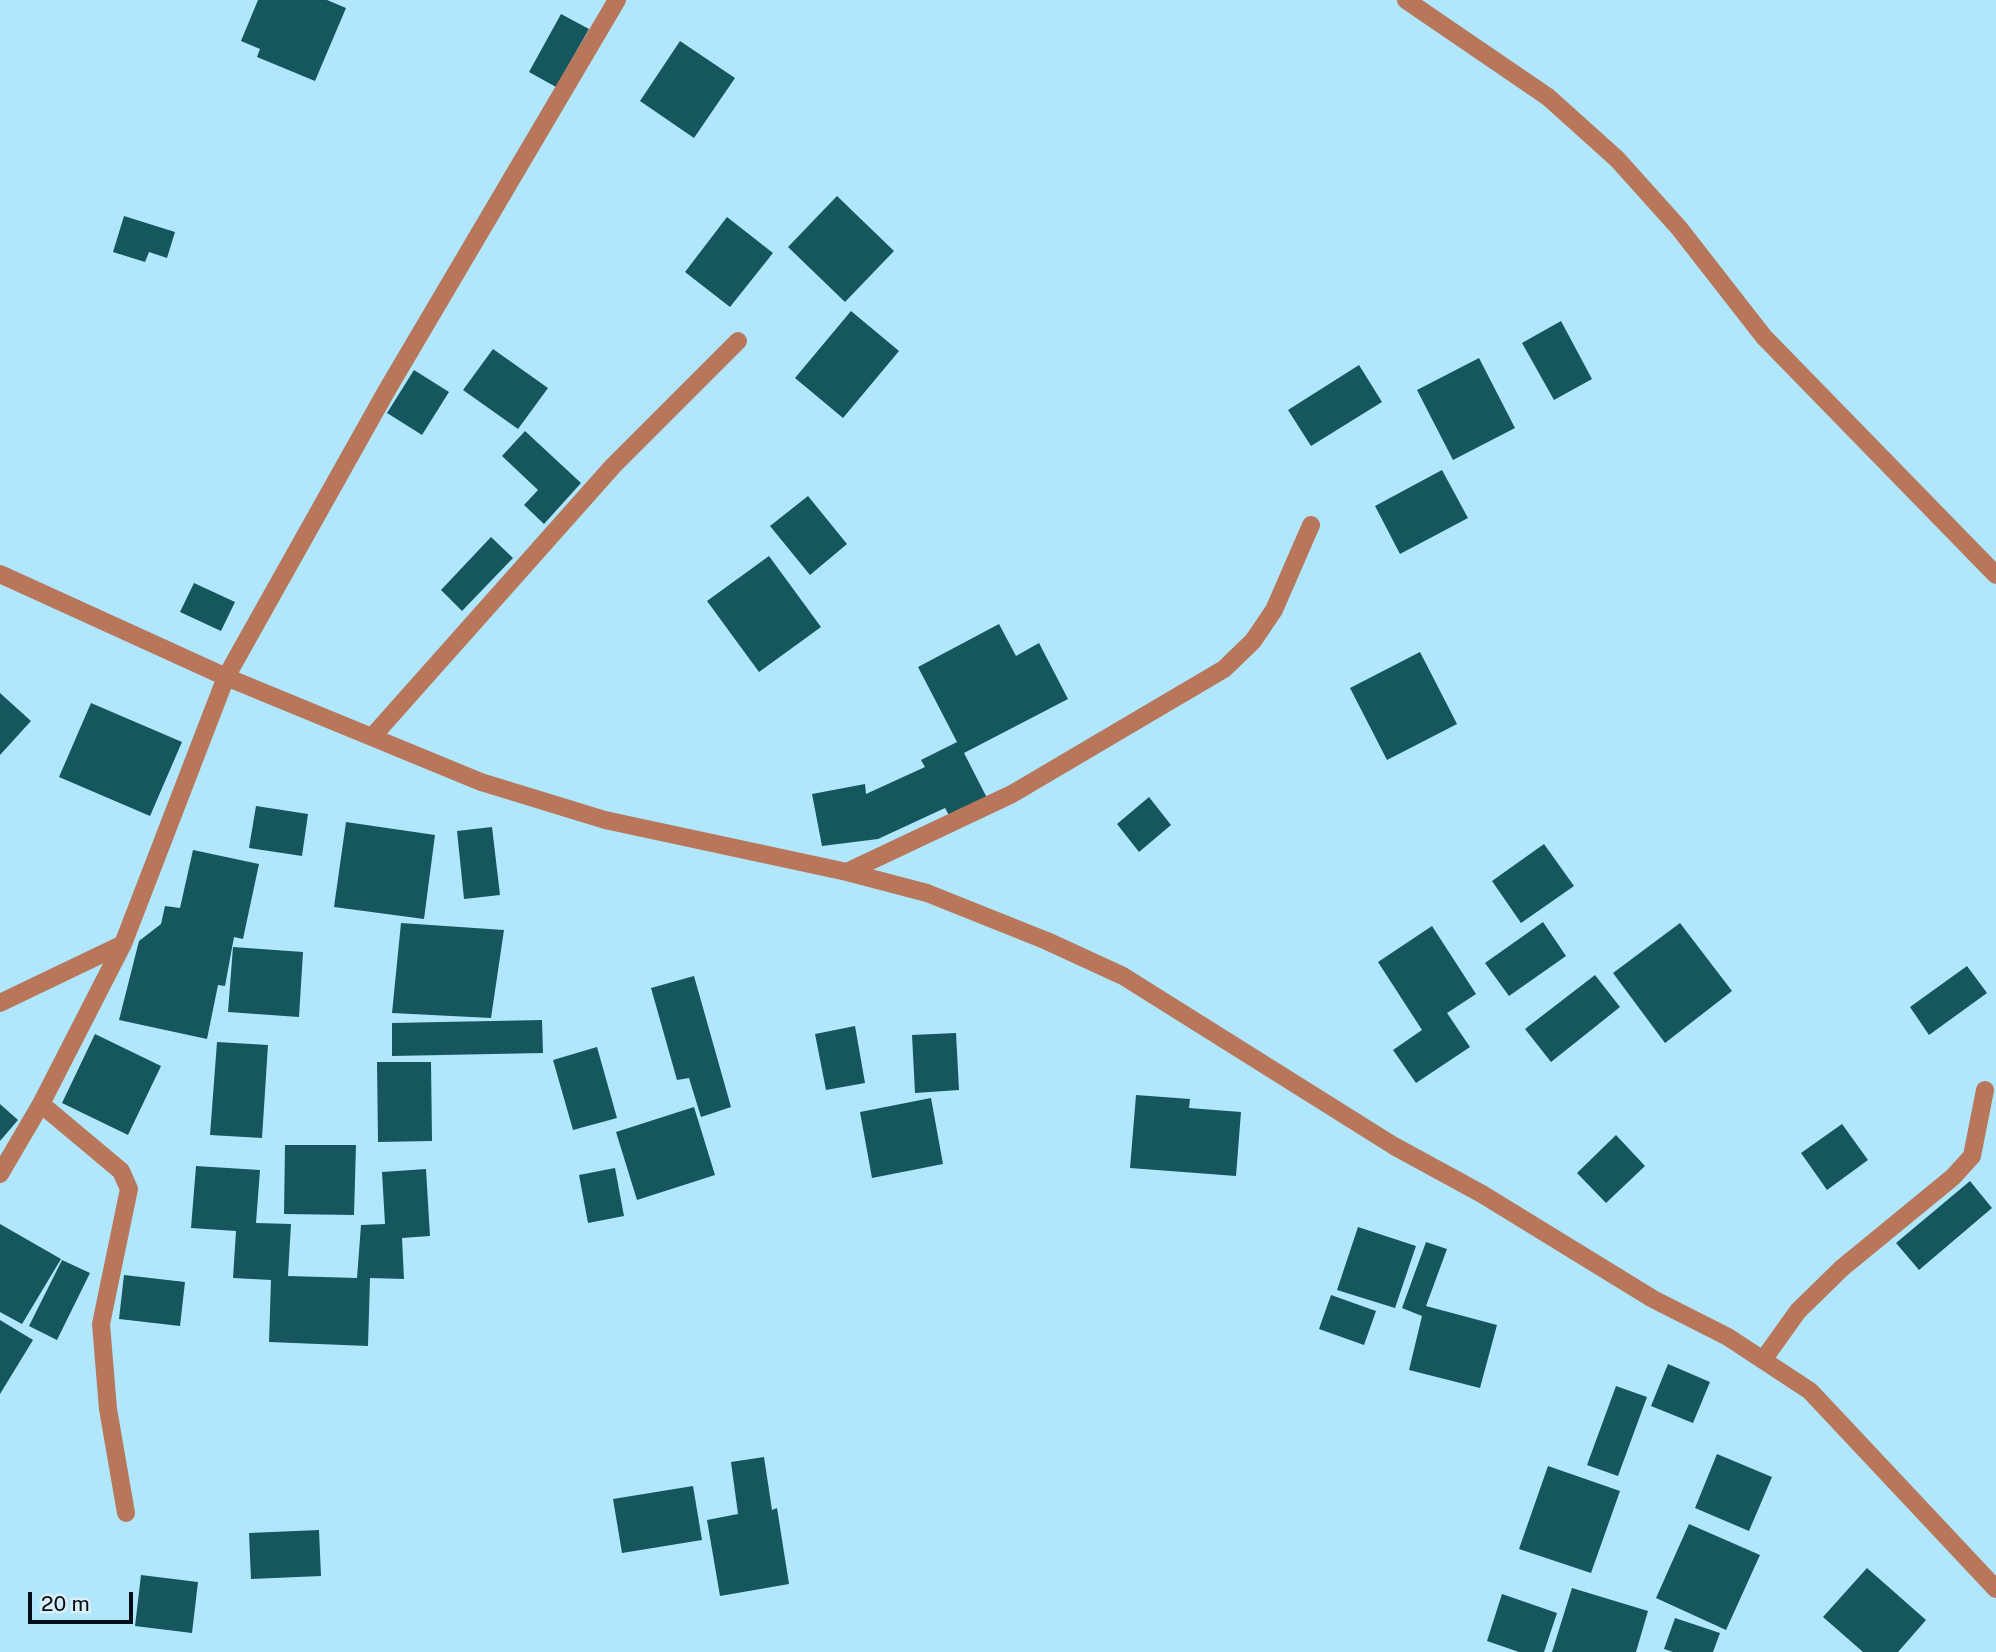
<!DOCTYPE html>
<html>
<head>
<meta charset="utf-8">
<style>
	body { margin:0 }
	#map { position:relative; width:1996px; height:1652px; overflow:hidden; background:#b0e7fd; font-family:"Public Sans",sans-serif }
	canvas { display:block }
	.scale { position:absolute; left:28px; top:1592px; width:105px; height:32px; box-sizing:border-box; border:4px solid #000f17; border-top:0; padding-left:9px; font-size:21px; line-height:24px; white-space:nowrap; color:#000f17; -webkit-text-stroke:5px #dceef5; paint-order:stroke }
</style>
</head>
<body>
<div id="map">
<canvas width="1996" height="1652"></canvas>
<div class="scale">20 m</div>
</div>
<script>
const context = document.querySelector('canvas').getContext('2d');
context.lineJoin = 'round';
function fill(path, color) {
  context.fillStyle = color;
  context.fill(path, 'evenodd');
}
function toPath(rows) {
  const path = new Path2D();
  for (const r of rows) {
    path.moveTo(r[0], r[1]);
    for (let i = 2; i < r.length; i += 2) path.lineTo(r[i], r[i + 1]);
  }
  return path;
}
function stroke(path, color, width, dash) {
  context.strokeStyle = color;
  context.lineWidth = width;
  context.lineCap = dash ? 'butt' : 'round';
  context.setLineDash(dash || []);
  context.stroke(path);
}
fill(toPath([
	[258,0,327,0,346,8,315,81,257,57,260,49,241,41],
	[561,14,589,29,556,87,529,72],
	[680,41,735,78,694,138,640,101],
	[837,196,894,251,845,302,788,247],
	[124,216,175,232,167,258,149,252,145,262,113,252],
	[727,217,773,253,730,307,685,272],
	[851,311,899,351,843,418,795,378],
	[1561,321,1592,379,1554,400,1522,343],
	[493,349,548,388,518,429,463,390],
	[1479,358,1515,428,1453,460,1417,390],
	[1359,365,1382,402,1311,446,1288,410],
	[414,370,449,392,422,435,387,413],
	[525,431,581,483,544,524,524,505,538,490,502,456],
	[1442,470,1468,518,1400,554,1375,506],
	[808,496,847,544,810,575,770,526],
	[491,537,513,558,462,611,441,590],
	[769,556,821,627,759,672,707,601],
	[194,583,235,602,221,631,180,612],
	[999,624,1016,656,1039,643,1068,699,964,753,987,798,950,817,945,808,878,839,822,846,812,794,865,784,866,794,925,767,921,760,957,742,918,667],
	[1420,652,1457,724,1387,760,1350,688],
	[0,693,31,721,0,755],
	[91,703,182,742,150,816,59,777],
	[1149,797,1171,825,1139,852,1117,824],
	[256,806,308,814,302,856,249,848],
	[346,822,435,835,424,919,334,907],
	[492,827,500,895,464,899,457,831],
	[1544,844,1574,886,1521,923,1492,881],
	[193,850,259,864,243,939,234,937,225,986,218,985,207,1039,119,1020,139,941,161,924,165,906,180,908],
	[1543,922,1566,956,1509,996,1485,963],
	[401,923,504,930,491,1018,392,1013],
	[1680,923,1732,991,1665,1043,1613,973],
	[1432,926,1476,994,1447,1013,1470,1047,1416,1083,1393,1050,1422,1030,1378,962],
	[233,947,303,952,299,1017,228,1012],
	[1967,966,1987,993,1929,1035,1910,1007],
	[1595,975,1620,1007,1551,1062,1525,1029],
	[694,976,731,1107,701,1117,689,1078,677,1080,651,988],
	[542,1020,543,1053,392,1056,392,1023],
	[855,1026,865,1083,826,1090,815,1034],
	[956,1033,959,1090,915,1093,912,1035],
	[95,1034,161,1066,128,1135,62,1103],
	[217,1042,268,1045,262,1138,210,1135],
	[597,1047,617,1118,573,1130,553,1060],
	[377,1062,431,1062,432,1141,378,1142],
	[1136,1095,1190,1099,1189,1108,1241,1112,1236,1176,1130,1168],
	[931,1098,943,1164,872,1178,860,1112],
	[0,1104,18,1120,0,1141],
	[694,1107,715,1175,637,1200,616,1132],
	[1842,1124,1868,1160,1827,1190,1801,1153],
	[1616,1135,1645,1166,1606,1203,1577,1173],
	[285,1145,356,1145,354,1215,284,1214],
	[196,1166,260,1170,256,1223,291,1224,288,1276,357,1278,361,1225,385,1224,382,1172,426,1169,430,1236,402,1238,404,1279,370,1278,368,1346,269,1342,271,1280,233,1278,236,1231,191,1228],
	[615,1168,624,1216,588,1223,579,1175],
	[1970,1181,1992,1208,1919,1270,1896,1243],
	[0,1224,61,1259,22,1324,0,1312],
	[1358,1227,1416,1246,1395,1308,1337,1290],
	[1426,1242,1447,1249,1426,1306,1497,1325,1480,1388,1409,1370,1422,1316,1402,1308],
	[62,1260,90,1273,57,1340,29,1326],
	[124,1275,185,1282,180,1326,119,1319],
	[1331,1295,1376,1311,1364,1345,1319,1329],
	[0,1320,33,1340,0,1394],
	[1668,1364,1710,1382,1693,1423,1651,1406],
	[1616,1386,1647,1397,1618,1476,1587,1465],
	[1717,1454,1772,1477,1749,1531,1695,1508],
	[764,1457,772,1510,777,1508,789,1584,720,1596,707,1520,738,1514,731,1462],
	[1548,1466,1620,1491,1591,1573,1519,1549],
	[693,1486,702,1540,622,1553,613,1499],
	[1689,1524,1760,1555,1726,1630,1656,1598],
	[319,1530,321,1576,251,1579,249,1533],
	[1867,1568,1926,1620,1898,1652,1863,1652,1823,1617],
	[141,1575,198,1582,192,1633,135,1626],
	[1572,1588,1648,1611,1636,1652,1552,1652],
	[1502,1594,1557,1613,1544,1652,1519,1652,1487,1641],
	[1675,1618,1720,1633,1713,1652,1673,1652,1664,1649]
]), '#16575d');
stroke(toPath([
	[1406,0,1548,97,1617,159,1679,228,1764,337,1996,575],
	[0,574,226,677,481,782,605,820,847,872,927,893,1047,941,1123,976,1394,1146,1482,1194,1653,1299,1728,1337,1810,1391,1996,1589],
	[372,737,613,466,738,341],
	[847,872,1012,794,1224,669,1253,641,1274,610,1311,525],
	[0,1003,123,944,226,677,387,390,617,0],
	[41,1104,121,1171,129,1189,101,1324,108,1409,126,1513],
	[0,1174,41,1104,123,944],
	[1763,1360,1798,1311,1842,1268,1953,1177,1972,1156,1985,1090]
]), '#b8775b', 18);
</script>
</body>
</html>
